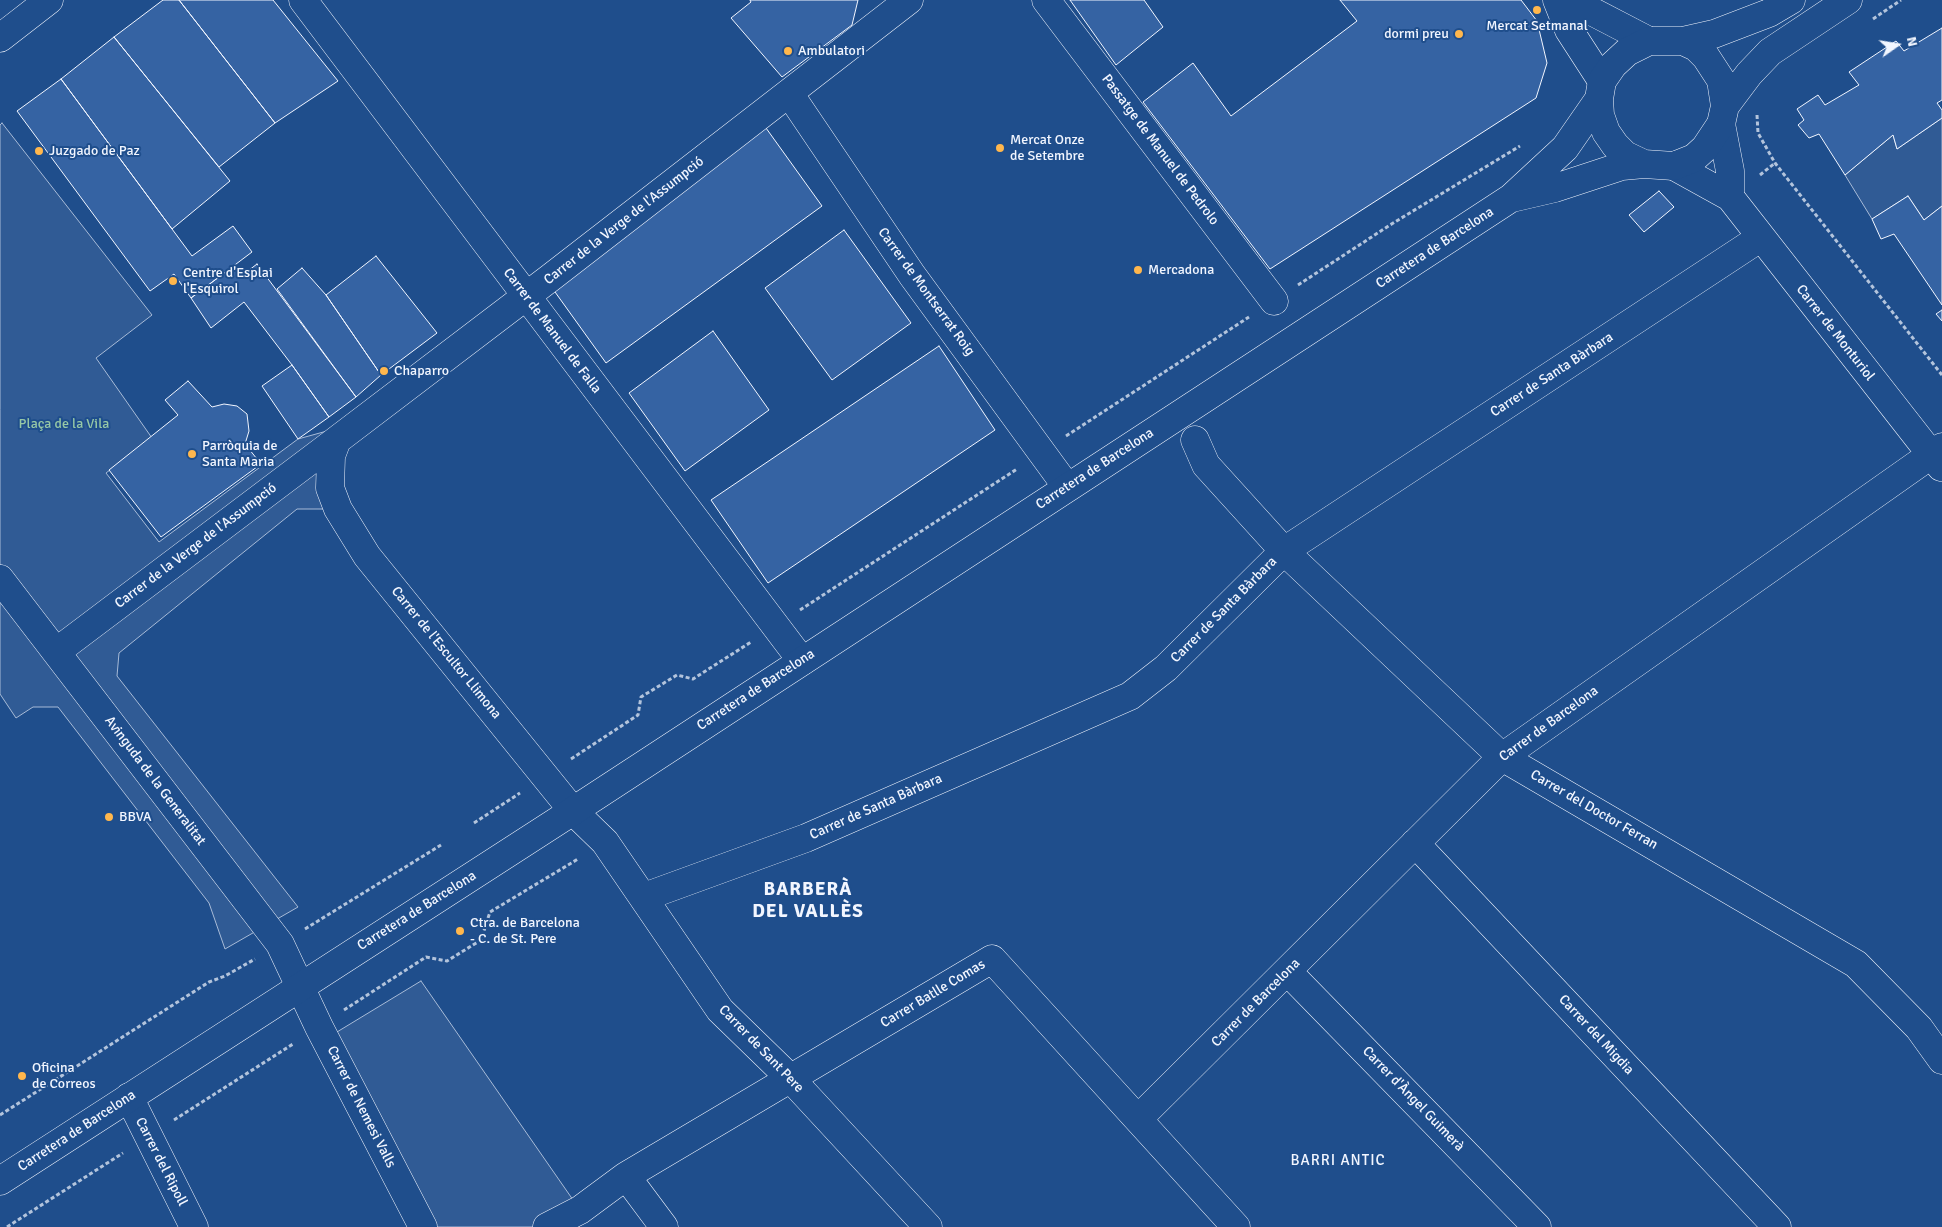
<!DOCTYPE html>
<html>
<head>
<meta charset="utf-8">
<style>
	body { margin:0 }
	#map { position:relative; width:1942px; height:1227px; overflow:hidden; background:#1f4e8c; font-family:Signika,sans-serif }
	canvas { display:block }
	.north { position:absolute; left:1872px; top:20px; width:50px; height:50px; -webkit-text-stroke:4px #1f4e8c; paint-order:stroke; rotate:77deg; font-size:14px; font-weight:700; line-height:20px; text-align:center; color:#f2f6ff }
	.north::after { content:''; display:block; margin:auto; width:18px; height:22px; background:#f2f6ff; clip-path:polygon(50% 0,100% 100%,50% 72%,0 100%) }
</style>
</head>
<body>
<div id="map">
<canvas width="1942" height="1227"></canvas>
<div class="north">N</div>
</div>
<script>
const context = document.querySelector('canvas').getContext('2d');
context.lineJoin = 'round';
function fill(path, color) {
  context.fillStyle = color;
  context.fill(path, 'evenodd');
}
function toPath(rows) {
  const path = new Path2D();
  for (const r of rows) {
    path.moveTo(r[0], r[1]);
    for (let i = 2; i < r.length; i += 2) path.lineTo(r[i], r[i + 1]);
  }
  return path;
}
function stroke(path, color, width, dash) {
  context.strokeStyle = color;
  context.lineWidth = width;
  context.lineCap = dash ? 'butt' : 'round';
  context.setLineDash(dash || []);
  context.stroke(path);
}
function write(font, color, halo, rows, align = 'center') {
  context.font = font + ' Signika,sans-serif';
  context.lineWidth = 4;
  context.setLineDash([]);
  context.textBaseline = 'middle';
  context.strokeStyle = halo;
  context.fillStyle = color;
  for (const [text, x, y, turn = 0] of rows) {
    context.save();
    context.translate(x, y);
    context.rotate((+turn || 0) * Math.PI / 180);
    context.textAlign = isNaN(turn) ? turn : align;
    if (halo) context.strokeText(text, 0, 0);
    context.fillText(text, 0, 0);
    context.restore();
  }
}
const built = toPath([
	[1942,118,1942,206,1924,220,1908,196,1872,219,1845,175,1893,135,1897,149,1942,118],
	[2,123,152,315,96,358,152,438,106,473,159,542,298,439,327,431,338,509,297,509,119,653,117,676,298,907,225,949,209,903,58,707,33,707,16,718,0,694,0,125,2,123],
	[421,981,580,1210,587,1221,578,1227,434,1227,332,1035,421,981]
]);
fill(built, '#305b95');
stroke(built, '#a8bbd7', 1);
const building = toPath([
	[163,0,179,0,275,123,219,167,114,37,163,0],
	[179,0,273,0,338,81,275,123,179,0],
	[750,0,858,0,852,25,782,77,731,18,751,2,750,0],
	[1070,0,1144,0,1163,27,1116,65,1070,0],
	[1340,0,1521,0,1537,21,1547,63,1536,98,1270,269,1143,102,1193,63,1231,116,1357,21,1340,0],
	[1942,28,1942,100,1937,103,1942,110,1942,118,1897,149,1893,135,1845,175,1819,134,1809,138,1798,125,1804,120,1797,109,1818,95,1825,105,1859,85,1849,72,1896,41,1904,51,1942,28],
	[114,37,230,181,172,229,61,79,114,37],
	[61,79,192,256,233,226,252,252,191,298,174,274,150,291,17,111,61,79],
	[766,128,822,206,606,363,550,285,766,128],
	[1659,191,1674,207,1644,232,1629,215,1659,191],
	[1908,196,1924,220,1942,206,1942,305,1894,234,1881,239,1872,219,1908,196],
	[844,230,911,323,832,380,765,288,844,230],
	[376,256,437,333,381,375,326,295,376,256],
	[257,264,356,397,329,417,292,365,244,302,211,328,191,298,235,265,244,274,257,264],
	[302,268,326,295,381,375,356,397,277,289,302,268],
	[1942,310,1942,321,1936,314,1942,310],
	[713,331,769,410,685,471,629,393,713,331],
	[939,346,995,430,768,583,711,500,939,346],
	[292,365,329,417,298,439,262,386,292,365],
	[188,381,212,407,224,404,237,406,247,414,249,431,245,444,261,464,161,537,109,470,178,415,165,400,188,381]
]);
fill(building, '#3563a3');
stroke(building, '#f2f6ff', 1);
const minor = toPath([
	[303,0,802,661],
	[909,0,550,278,337,440,331,456,330,488,338,509,367,556,573,811,605,842,720,1010,790,1078,928,1227],
	[1046,0,1274,301],
	[1557,0,1569,30,1602,81],
	[1570,0,1649,41],
	[0,38,49,0],
	[789,93,912,275,1067,487],
	[1721,124,1730,171,1730,197],
	[1674,166,1730,197,1941,467],
	[1195,440,1206,465,1284,551,1502,757,1856,964,1919,1028,1942,1060],
	[0,579,280,944,319,1027,423,1227],
	[56,652,337,440],
	[1415,843,1777,1227],
	[644,897,806,838,1130,696,1166,668,1284,551,1760,238],
	[1288,972,1537,1227],
	[129,1097,194,1227],
	[1138,1119,1502,757,1942,447],
	[547,1227,580,1210,626,1176],
	[664,1227,626,1176,992,959,1236,1227]
]);
const major = toPath([
	[1725,106,1749,74,1770,52,1848,0],
	[1644,164,1625,155,1615,145,1606,132,1600,115,1599,99,1602,81,1613,65,1627,52,1649,41,1683,41,1714,34,1769,13,1791,0],
	[1512,198,1555,188,1622,166,1644,164,1674,166,1694,158,1705,148,1721,124,1725,106,1721,80,1706,57,1696,47,1683,41],
	[0,1181,573,811,1511,198,1565,148,1599,99]
]);
stroke(minor, '#f2f6ff', 29);
stroke(major, '#f2f6ff', 29);
stroke(toPath([
	[1873,19,1901,0],
	[1757,115,1758,133,1775,163,1942,375],
	[1760,175,1775,163],
	[1298,285,1390,225,1520,146],
	[1066,436,1249,317],
	[800,610,1017,469],
	[571,759,638,715,641,697,677,675,693,679,751,642],
	[474,823,520,793],
	[305,929,441,845],
	[344,1010,426,957,447,961,481,940,490,912,578,859],
	[0,1115,209,982,225,976,255,959],
	[174,1120,293,1044],
	[7,1227,123,1153]
]), '#b3c4dc', 3, [4, 2.5]);
stroke(minor, '#1f4e8c', 28);
stroke(major, '#1f4e8c', 28);
for (const [x, y, r, color] of [
	[1537,10,5,"#ffb74d"],
	[1459,34,5,"#ffb74d"],
	[788,51,5,"#ffb74d"],
	[1000,148,5,"#ffb74d"],
	[39,151,5,"#ffb74d"],
	[1138,270,5,"#ffb74d"],
	[173,281,5,"#ffb74d"],
	[384,371,5,"#ffb74d"],
	[192,454,5,"#ffb74d"],
	[109,817,5,"#ffb74d"],
	[460,931,5,"#ffb74d"],
	[22,1076,5,"#ffb74d"]
]) {
  const dot = new Path2D();
  dot.arc(x, y, r, 0, 2 * Math.PI);
  context.fillStyle = color;
  context.fill(dot);
  stroke(dot, '#1f4e8c', 2);
}
write('14px', '#f2f6ff', '#1f4e8c', [
	["Mercat Setmanal",1537,26,"center"],
	["dormi preu",1449,34,"right"],
	["Ambulatori",798,51],
	["Mercat Onze",1010,140],
	["de Setembre",1010,156],
	["Juzgado de Paz",49,151],
	["Mercadona",1148,270],
	["Centre d'Esplai",183,273],
	["l'Esquirol",183,289],
	["Chaparro",394,371],
	["Parròquia de",202,446],
	["Santa Maria",202,462],
	["BBVA",119,817],
	["Ctra. de Barcelona",470,923],
	["- C. de St. Pere",470,939],
	["Oficina",32,1068],
	["de Correos",32,1084]
], 'left');
write('14px', '#f2f6ff', '#1f4e8c', [
	["Passatge de Manuel de Pedrolo",1160,150,53],
	["Carrer de la Verge de l'Assumpció",624,221,-38],
	["Carretera de Barcelona",1435,248,-33],
	["Carrer de Montserrat Roig",926,292,54],
	["Carrer de Manuel de Falla",552,331,53],
	["Carrer de Monturiol",1835,333,52],
	["Carrer de Santa Bàrbara",1552,375,-33],
	["Carretera de Barcelona",1095,469,-33],
	["Carrer de la Verge de l'Assumpció",196,546,-37],
	["Carrer de Santa Bàrbara",1224,610,-45],
	["Carrer de l'Escultor Llimona",446,653,51],
	["Carretera de Barcelona",756,690,-33],
	["Carrer de Barcelona",1549,724,-36],
	["Avinguda de la Generalitat",155,781,53],
	["Carrer de Santa Bàrbara",876,807,-24],
	["Carrer del Doctor Ferran",1594,810,30],
	["Carretera de Barcelona",417,911,-32],
	["Carrer Batlle Comas",933,994,-31],
	["Carrer de Barcelona",1256,1003,-45],
	["Carrer del Migdia",1596,1035,47],
	["Carrer de Sant Pere",761,1049,46],
	["Carrer d'Àngel Guimerà",1413,1099,46],
	["Carrer de Nemesi Valls",361,1107,63],
	["Carretera de Barcelona",77,1131,-33],
	["Carrer del Ripoll",161,1162,63]
]);
write('14px', '#97c8a6', '#1f4e8c', [
	["Plaça de la Vila",64,424]
]);
context.letterSpacing = '1px';
write('15px', '#f2f6ff', '#1f4e8c', [
	["BARRI ANTIC",1338,1161]
]);
context.letterSpacing = '0px';
context.letterSpacing = '1px';
write('bold 19px', '#f2f6ff', '#1f4e8c', [
	["BARBERÀ",808,890],
	["DEL VALLÈS",808,912]
]);
context.letterSpacing = '0px';
</script>
</body>
</html>
